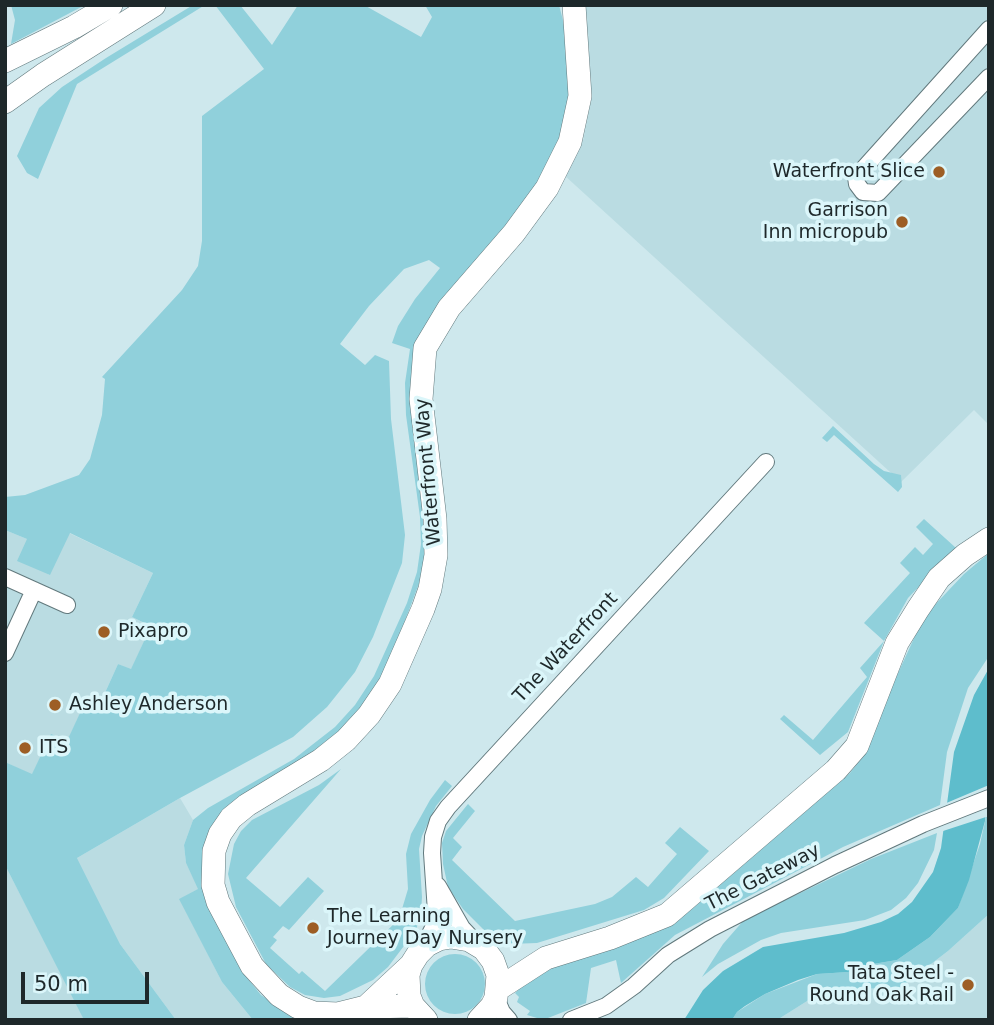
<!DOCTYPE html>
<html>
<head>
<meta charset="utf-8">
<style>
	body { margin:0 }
	#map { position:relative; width:994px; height:1025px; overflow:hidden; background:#cee8ed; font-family:"DejaVu Sans",sans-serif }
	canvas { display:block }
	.frame { position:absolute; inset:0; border:7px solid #1e282a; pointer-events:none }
	.scale { position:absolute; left:21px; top:972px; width:128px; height:32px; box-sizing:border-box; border:4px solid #1e282a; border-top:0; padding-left:9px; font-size:21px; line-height:24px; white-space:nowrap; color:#1e282a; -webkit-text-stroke:5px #dbf6fa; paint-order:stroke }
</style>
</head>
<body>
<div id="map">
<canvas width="994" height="1025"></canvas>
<div class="frame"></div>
<div class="scale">50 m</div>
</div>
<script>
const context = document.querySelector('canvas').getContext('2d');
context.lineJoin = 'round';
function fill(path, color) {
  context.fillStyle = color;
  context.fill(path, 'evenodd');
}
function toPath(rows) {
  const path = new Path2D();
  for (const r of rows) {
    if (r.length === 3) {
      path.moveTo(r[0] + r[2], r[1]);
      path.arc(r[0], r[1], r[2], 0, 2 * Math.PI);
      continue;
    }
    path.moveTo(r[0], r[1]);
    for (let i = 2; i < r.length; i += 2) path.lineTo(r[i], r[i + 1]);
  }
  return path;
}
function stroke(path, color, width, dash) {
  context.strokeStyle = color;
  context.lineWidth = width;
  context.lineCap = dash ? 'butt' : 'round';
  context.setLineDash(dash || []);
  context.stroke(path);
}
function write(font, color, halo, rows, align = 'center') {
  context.font = font + ' "DejaVu Sans",sans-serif';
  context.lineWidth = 7;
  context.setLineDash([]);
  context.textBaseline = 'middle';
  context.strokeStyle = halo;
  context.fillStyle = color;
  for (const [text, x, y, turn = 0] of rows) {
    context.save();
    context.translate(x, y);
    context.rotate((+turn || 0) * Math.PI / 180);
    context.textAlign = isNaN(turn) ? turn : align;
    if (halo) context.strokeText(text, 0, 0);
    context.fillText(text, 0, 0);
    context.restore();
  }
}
fill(toPath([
	[583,5,989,5,989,425,974,410,901,482,564,175,583,141,592,96],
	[5,530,27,539,49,575,69,533,153,573,132,617,151,626,131,670,118,664,99,706,86,701,67,742,51,735,32,775,5,762],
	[180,798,193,820,184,845,186,863,199,889,180,899,222,982,253,1020,176,1020,120,944,77,858],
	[5,865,66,983,84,1020,5,1020],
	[989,914,989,1020,777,1020,823,991,901,987,948,951]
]), '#badce2');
fill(toPath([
	[11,5,85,5,11,44,15,20],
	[193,5,205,5,77,84,38,179,27,173,17,156,39,108,62,87,106,58],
	[215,5,240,5,272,45,298,5,364,5,421,37,432,17,425,5,559,5,567,36,570,88,562,137,527,201,433,314,428,542,421,578,389,664,362,710,346,729,212,831,244,974,261,995,298,1020,253,1020,222,982,179,899,198,889,186,863,184,845,193,820,208,808,294,759,335,727,355,705,374,676,407,603,417,572,421,544,420,517,406,415,405,383,410,349,392,343,398,326,415,299,440,268,429,260,404,269,369,306,340,344,365,365,375,355,389,361,391,419,405,535,402,563,373,637,355,672,327,707,293,737,180,798,77,858,120,944,176,1020,84,1020,5,865,5,762,32,774,51,734,67,741,86,700,99,706,118,664,131,669,151,626,132,617,153,573,70,533,50,575,17,561,27,539,5,530,5,497,25,495,79,475,90,459,102,415,105,379,102,377,182,290,198,266,202,241,202,116,264,69],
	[833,426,874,464,884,471,901,475,902,487,898,492,834,435,827,442,822,438],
	[924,519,956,548,908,598,884,641,848,732,820,755,780,719,784,715,813,740,867,677,860,668,884,641,864,623,910,573,900,563,915,547,923,555,933,544,916,527],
	[989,553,989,656,968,688,947,752,940,805,843,847,675,935,621,983,616,960,591,968,586,1003,548,1018,537,1018,527,1015,530,1011,517,1002,519,997,515,993,539,971,656,930,691,910,850,773,865,754,893,684,916,634,930,610,964,574],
	[341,769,246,878,280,907,308,877,324,891,289,930,283,926,273,937,277,940,270,948,299,974,302,971,325,991,399,919,408,889,406,854,411,834,430,800,445,780,452,786,436,806,422,836,419,849,422,897,421,913,416,930,388,967,373,980,340,996,324,998,305,995,290,987,266,964,236,907,228,874,234,844,241,831,252,820,319,785],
	[468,804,475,811,453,838,462,847,452,860,515,921,595,904,612,897,636,877,648,887,677,854,665,843,680,827,709,851,664,898,644,910,537,943,510,944,498,940,485,931,463,909,448,887,443,864,442,843,446,831],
	[989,816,989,914,948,951,901,987,823,991,777,1020,732,1020,737,1012,765,994,817,974,848,972,873,964,897,960,930,937,958,908,980,844,986,817],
	[937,833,934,850,918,883,906,898,891,910,865,920,781,933,761,940,718,964,702,977,723,944,744,920,871,859],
	[455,984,30]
]), '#90d0db');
fill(toPath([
	[989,668,989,786,985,821,969,880,958,908,930,937,897,960,873,964,848,972,817,974,798,980,765,994,745,1006,737,1012,732,1020,684,1020,703,990,723,971,763,947,844,933,881,922,898,914,912,902,933,872,941,848,954,752,974,695]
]), '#5ebdcc');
fill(toPath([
	[989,785,989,816,940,832,944,804]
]), '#cee8ed');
const street = toPath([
	[989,29,856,177,857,184,863,192,878,193,989,77],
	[5,577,67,605],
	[5,653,34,590],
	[438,886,462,928,476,943],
	[423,948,433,928,436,912,432,853,433,837,438,821,448,807,766,462],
	[496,998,502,1012,509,1020],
	[571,1020,606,1006,634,986,668,955,710,929,835,865,923,824,989,798]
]);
const secondary = toPath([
	[5,61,74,27,111,5],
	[5,102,43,75,154,5],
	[498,989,546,958,610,938,667,915,836,770,857,746,897,643,918,609,939,578,965,555,989,539],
	[413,1006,366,1007,338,1014,314,1013,298,1007,279,995,252,966,218,902,213,885,214,851,220,834,231,818,247,805,321,760,346,740,369,715,390,684,423,609,430,589,436,555,435,519,421,399,425,348,449,308,514,233,547,188,570,142,580,96,574,5],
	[366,1007,411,965],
	[426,1020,413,1006,409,996,408,975,411,965,418,954,427,945,439,939,451,937,469,940,484,949,493,961,498,975,496,998,492,1006,479,1020]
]);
stroke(street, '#62797d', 18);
stroke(secondary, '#62797d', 24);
stroke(street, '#fff', 16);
stroke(secondary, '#fff', 23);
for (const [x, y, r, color] of [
	[939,172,7,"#9d5e25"],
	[902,222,7,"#9d5e25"],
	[104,632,7,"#9d5e25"],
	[55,705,7,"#9d5e25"],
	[25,748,7,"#9d5e25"],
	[313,928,7,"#9d5e25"],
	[968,985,7,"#9d5e25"]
]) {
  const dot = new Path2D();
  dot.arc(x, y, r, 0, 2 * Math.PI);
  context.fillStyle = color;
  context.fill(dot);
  stroke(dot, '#dbf6fa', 2.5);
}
write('19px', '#1e282a', '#dbf6fa', [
	["Waterfront Slice",925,172,"right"],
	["Garrison",888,211,"right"],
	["Inn micropub",888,233,"right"],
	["Pixapro",118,632],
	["Ashley Anderson",69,705],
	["ITS",39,748],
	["The Learning",327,917],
	["Journey Day Nursery",327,939],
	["Tata Steel -",954,974,"right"],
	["Round Oak Rail",954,996,"right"]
], 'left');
write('19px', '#1e282a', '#dbf6fa', [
	["Waterfront Way",429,472,-95],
	["The Waterfront",566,648,-47],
	["The Gateway",763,878,-27]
]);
</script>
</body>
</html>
